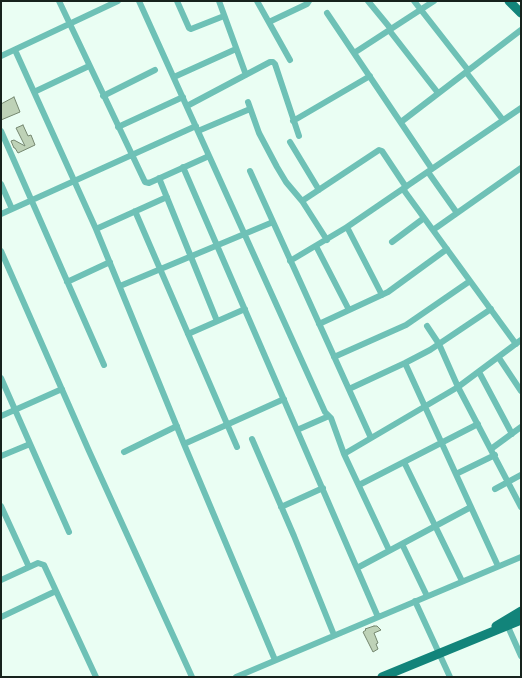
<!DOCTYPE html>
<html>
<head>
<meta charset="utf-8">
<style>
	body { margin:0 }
	#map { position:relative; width:522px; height:678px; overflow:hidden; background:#eafef3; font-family:"Exo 2",sans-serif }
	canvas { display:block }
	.frame { position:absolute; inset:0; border:2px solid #17231d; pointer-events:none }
</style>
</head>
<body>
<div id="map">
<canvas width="522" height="678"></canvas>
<div class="frame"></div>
</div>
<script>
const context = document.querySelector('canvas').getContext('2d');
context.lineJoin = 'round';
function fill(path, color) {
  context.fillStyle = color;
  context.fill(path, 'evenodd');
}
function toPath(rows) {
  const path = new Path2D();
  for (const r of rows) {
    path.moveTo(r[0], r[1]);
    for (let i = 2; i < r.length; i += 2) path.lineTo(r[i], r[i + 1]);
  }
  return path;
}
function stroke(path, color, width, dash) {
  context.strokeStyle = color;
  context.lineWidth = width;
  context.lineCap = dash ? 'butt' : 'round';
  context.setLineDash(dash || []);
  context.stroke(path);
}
const building = toPath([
	[14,97,20,112,1,120,1,104,14,97],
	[23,125,28,136,31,135,35,145,18,153,15,148,14,148,11,141,14,140,25,146,16,128,23,125],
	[374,626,377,626,381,630,374,633,378,643,376,644,378,649,373,652,363,632,366,630,365,629,374,626]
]);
fill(building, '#bed2b7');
stroke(building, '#75876f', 1);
stroke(toPath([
	[59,1,145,182,149,183,209,156],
	[139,1,325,412,331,418,344,454,389,550],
	[177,1,189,28,191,29,224,16],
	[219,1,246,75],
	[257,1,290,60],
	[368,1,391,29],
	[414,1,468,70],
	[327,13,432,169],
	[269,22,307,4,309,1],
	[389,30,438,93],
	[15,50,96,229,184,444,275,660],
	[354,53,434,1],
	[1,56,118,1],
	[466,72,503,120],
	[174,77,236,49],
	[34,92,89,66],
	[103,96,155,70],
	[248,102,259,133,277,167,286,182,302,201,327,240],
	[187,106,270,62,273,62,275,64,299,136],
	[293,121,370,76],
	[401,122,521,30],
	[118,127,183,97],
	[1,131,104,365],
	[198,131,250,109],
	[290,142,319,190],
	[183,167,378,617],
	[250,171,371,438],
	[428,172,457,213],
	[159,178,217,321],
	[1,184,12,209],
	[403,189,516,344],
	[302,201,379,150,382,151,406,187],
	[135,211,237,447],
	[1,214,196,126],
	[347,227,382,295],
	[96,229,167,197],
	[433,230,521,168],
	[392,242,424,218],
	[316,246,349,310],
	[1,251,89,451,192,677],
	[290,261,347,227,521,108],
	[67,282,110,262],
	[120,286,273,222],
	[319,324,388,292,447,249],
	[427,326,439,344,458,387,521,507],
	[188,334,245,309],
	[334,357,406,325,470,281],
	[499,358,521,391],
	[405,363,498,566],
	[479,372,512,434],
	[1,378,69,532],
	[349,389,405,363,430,350,491,309],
	[1,416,62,389],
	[297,430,329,416],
	[252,439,294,536,334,635],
	[184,444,284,399],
	[491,449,521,427],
	[124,452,177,426],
	[344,454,458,387,521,340],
	[1,456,30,444],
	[404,462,462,581],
	[456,474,495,455],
	[359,485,478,424],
	[495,489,521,475],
	[1,506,29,567],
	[281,507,323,488],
	[402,544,427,596],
	[357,568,471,507],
	[1,580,38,563,44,565,96,677],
	[415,601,450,677],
	[1,617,56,591],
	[509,629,521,656],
	[236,677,521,557]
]), '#6ec1b6', 6);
stroke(toPath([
	[509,1,521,13],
	[496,626,521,611],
	[382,677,521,620]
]), '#12847a', 9);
</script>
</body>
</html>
